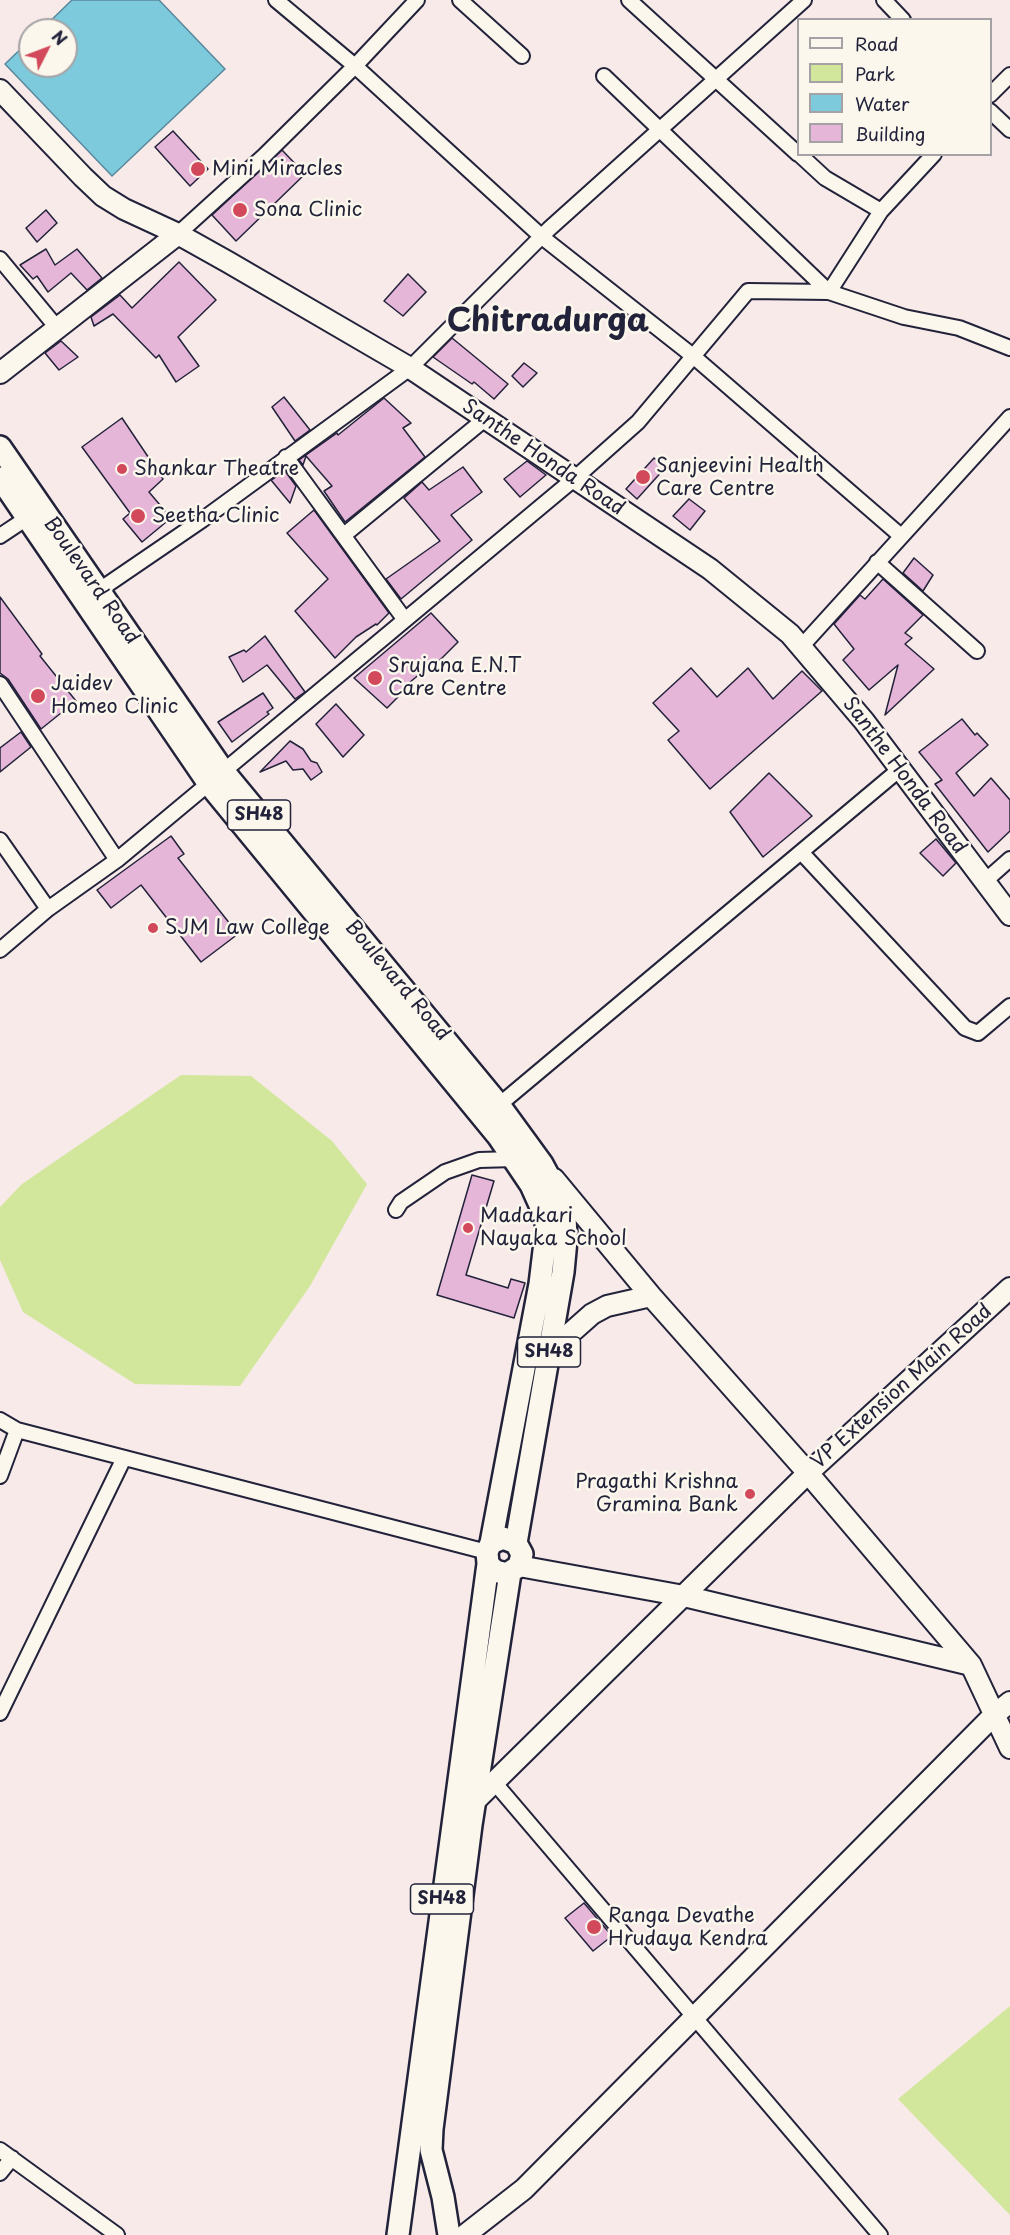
<!DOCTYPE html>
<html>
<head>
<meta charset="utf-8">
<style>
	body { margin:0 }
	#map { position:relative; width:1010px; height:2235px; overflow:hidden; background:#f7eae8; font-family:"Playpen Sans",sans-serif }
	canvas { display:block }
	.legend { position:absolute; left:797px; top:18px; width:195px; height:138px; box-sizing:border-box; background:#fbf7ec; border:2px solid #a4a2a5; margin:0; padding:8px 10px; list-style:none; font-size:18px; color:#22223b }
	.legend li { display:flex; align-items:center; gap:12px; height:30px }
	.legend b { width:30px; border:2px solid #a4a2a5 }
	.north { position:absolute; left:18px; top:18px; width:60px; height:60px; box-sizing:border-box; background:#fbf7ec; border:2px solid #a4a2a5; border-radius:50%; rotate:48deg; font-size:16px; font-weight:700; line-height:24px; text-align:center; color:#22223b }
	.north::after { content:''; display:block; margin:auto; width:21px; height:27px; background:#d1495b; clip-path:polygon(50% 0,100% 100%,50% 72%,0 100%) }
</style>
</head>
<body>
<div id="map">
<canvas width="1010" height="2235"></canvas>
<ul class="legend">
<li><b style="height:8px;background:#fbf7ec"></b>Road</li>
<li><b style="height:16px;background:#d2e79c"></b>Park</li>
<li><b style="height:16px;background:#7ecadd"></b>Water</li>
<li><b style="height:16px;background:#e5b6d8"></b>Building</li>
</ul>
<div class="north">N</div>
</div>
<script>
const context = document.querySelector('canvas').getContext('2d');
context.lineJoin = 'round';
function fill(path, color) {
  context.fillStyle = color;
  context.fill(path, 'evenodd');
}
function toPath(rows) {
  const path = new Path2D();
  for (const r of rows) {
    path.moveTo(r[0], r[1]);
    for (let i = 2; i < r.length; i += 2) path.lineTo(r[i], r[i + 1]);
  }
  return path;
}
function stroke(path, color, width, dash) {
  context.strokeStyle = color;
  context.lineWidth = width;
  context.lineCap = dash ? 'butt' : 'round';
  context.setLineDash(dash || []);
  context.stroke(path);
}
function write(font, color, halo, rows, align = 'center') {
  context.font = font + ' "Playpen Sans",sans-serif';
  context.lineWidth = 5;
  context.setLineDash([]);
  context.textBaseline = 'middle';
  context.strokeStyle = halo;
  context.fillStyle = color;
  for (const [text, x, y, turn = 0] of rows) {
    context.save();
    context.translate(x, y);
    context.rotate((+turn || 0) * Math.PI / 180);
    context.textAlign = isNaN(turn) ? turn : align;
    if (halo) context.strokeText(text, 0, 0);
    context.fillText(text, 0, 0);
    context.restore();
  }
}
fill(toPath([
	[181,1075,251,1076,332,1141,367,1184,310,1286,240,1386,135,1384,23,1312,0,1260,0,1207,22,1184],
	[1010,2006,1010,2215,898,2099]
]), '#d2e79c');
const water = toPath([
	[72,0,159,0,225,69,112,176,5,64,30,40,30,66,66,66,66,30,41,30,72,0]
]);
fill(water, '#7ecadd');
stroke(water, '#59879c', 1.5);
const building = toPath([
	[173,131,208,169,190,186,155,147,173,131],
	[282,150,305,174,236,241,212,215,282,150],
	[46,210,57,223,37,242,26,228,46,210],
	[46,249,55,265,77,249,102,278,87,290,71,273,48,292,37,276,33,279,20,265,46,249],
	[179,262,216,300,178,337,199,366,176,382,159,355,156,358,113,314,94,326,91,317,120,295,132,308,179,262],
	[408,274,426,292,403,316,384,301,408,274],
	[452,338,508,384,494,399,474,382,472,384,433,357,452,338],
	[61,341,78,357,59,370,45,353,61,341],
	[524,363,537,373,523,387,512,376,524,363],
	[284,397,310,430,295,441,272,407,284,397],
	[384,398,411,423,403,428,425,457,345,522,324,491,332,486,306,456,303,465,299,460,337,433,338,435,384,398],
	[122,418,163,479,149,492,171,518,142,542,123,519,130,513,82,447,122,418],
	[654,458,665,468,637,499,626,489,654,458],
	[527,461,546,475,520,497,504,479,527,461],
	[463,467,482,492,451,515,472,540,401,599,386,579,440,541,404,498,422,482,429,490,463,467],
	[285,471,296,486,290,503,271,480,285,471],
	[689,499,705,511,690,530,673,516,689,499],
	[314,510,389,613,377,625,376,624,356,637,335,658,295,611,328,579,287,533,314,510],
	[914,558,933,575,923,591,903,573,914,558],
	[883,579,923,615,905,633,912,638,905,644,934,669,885,715,898,665,869,690,843,660,854,649,834,624,860,595,865,599,883,579],
	[0,597,42,654,40,656,76,701,41,729,8,679,0,673,0,597],
	[431,613,458,642,436,664,434,662,403,688,405,690,387,708,354,678,431,613],
	[265,636,305,692,295,699,267,665,243,682,229,657,244,650,246,652,265,636],
	[691,668,717,697,748,668,773,699,802,671,822,691,710,789,668,740,679,731,653,703,691,668],
	[263,693,273,708,267,712,269,714,232,742,218,722,263,693],
	[336,704,364,735,343,757,316,724,336,704],
	[962,719,975,735,977,733,988,745,956,773,974,796,991,778,1010,800,1010,831,988,852,935,784,942,780,919,752,962,719],
	[21,732,31,747,0,772,0,748,21,732],
	[290,741,303,749,311,761,317,763,322,772,311,780,303,769,293,770,286,761,260,772,290,741],
	[769,773,812,816,763,857,730,812,769,773],
	[171,836,184,854,178,858,238,934,201,962,141,885,111,908,97,890,171,836],
	[936,839,956,863,943,876,920,853,936,839],
	[472,1175,494,1181,466,1275,508,1288,511,1279,525,1283,514,1318,437,1295,472,1175],
	[584,1903,612,1936,593,1951,565,1918,584,1903]
]);
fill(building, '#e5b6d8');
stroke(building, '#22223b', 1.5);
const street = toPath([
	[276,0,355,66,542,237,693,356,901,536],
	[460,0,522,56],
	[629,0,798,154],
	[884,0,903,20],
	[604,76,829,292,881,211,934,154],
	[990,95,1010,75],
	[990,111,1010,130],
	[799,154,825,178,881,211],
	[178,234,264,156,355,66,417,0],
	[0,259,58,329],
	[286,457,405,620],
	[344,535,485,419],
	[0,536,27,518],
	[877,562,977,651],
	[98,591,202,520,410,368,549,229,804,0],
	[801,647,1010,417],
	[0,684,117,860],
	[0,840,48,909],
	[801,852,965,1028,978,1033,1010,1006],
	[984,882,1010,859],
	[0,950,48,909,117,860,574,479,638,422,748,291,829,292,904,317,959,328,1010,348],
	[499,1105,900,769],
	[396,1210,401,1202,445,1172,479,1160,515,1159],
	[0,1420,17,1430,487,1552],
	[0,1476,17,1430],
	[0,1713,124,1458],
	[494,1782,880,2235],
	[0,2150,117,2235],
	[0,2173,12,2158]
]);
const secondary = toPath([
	[0,90,83,177,103,196,124,209,178,234,228,262,410,368,710,569,790,634,864,721,1010,915],
	[0,373,178,234],
	[554,1179,651,1296,808,1473,1010,1288],
	[549,1352,592,1314,607,1306,651,1296],
	[519,1566,684,1596,971,1665],
	[466,1800,475,1801,808,1473,971,1665,1010,1748],
	[465,2235,524,2189,994,1715,1010,1702]
]);
const primary = toPath([
	[0,447,224,772,499,1105,542,1164,556,1190,565,1215,566,1240,563,1272,516,1543],
	[0,478,209,784,498,1136,531,1185,540,1205,547,1226,540,1284,491,1543,487,1552,488,1564,495,1571,507,1574,519,1566,522,1554,516,1543,503,1538,491,1543],
	[398,2235,488,1564],
	[449,2235,443,2197,431,2150,432,2129,471,1825,510,1573]
]);
stroke(street, '#22223b', 18);
stroke(secondary, '#22223b', 24);
stroke(primary, '#22223b', 26);
stroke(street, '#fbf7ec', 14);
stroke(secondary, '#fbf7ec', 20);
stroke(primary, '#fbf7ec', 21);
for (const [x, y, r, color] of [
	[198,169,8,"#d1495b"],
	[240,210,8,"#d1495b"],
	[122,469,6,"#d1495b"],
	[643,477,8,"#d1495b"],
	[138,516,8,"#d1495b"],
	[375,678,8,"#d1495b"],
	[38,696,8,"#d1495b"],
	[153,928,6,"#d1495b"],
	[468,1228,6,"#d1495b"],
	[750,1494,6,"#d1495b"],
	[594,1927,8,"#d1495b"]
]) {
  const dot = new Path2D();
  dot.arc(x, y, r, 0, 2 * Math.PI);
  context.fillStyle = color;
  context.fill(dot);
  stroke(dot, '#fbf7ec', 2);
}
for (const [x, y, w] of [
	[259,815,63],
	[549,1352,63],
	[442,1899,63]
]) {
  const box = new Path2D();
  box.roundRect(x - w / 2, y - 15, w, 30, 4.5);
  context.fillStyle = '#fbf7ec';
  context.fill(box);
  stroke(box, '#22223b', 1.5);
}
write('bold 18px', '#22223b', null, [
	["SH48",259,815],
	["SH48",549,1352],
	["SH48",442,1899]
]);
write('20px', '#22223b', '#fbf7ec', [
	["Mini Miracles",212,169],
	["Sona Clinic",254,210],
	["Sanjeevini Health",656,466],
	["Care Centre",656,489],
	["Shankar Theatre",134,469],
	["Seetha Clinic",152,516],
	["Srujana E.N.T",388,666],
	["Care Centre",388,689],
	["Jaidev",51,684],
	["Homeo Clinic",51,707],
	["SJM Law College",165,928],
	["Madakari",480,1216],
	["Nayaka School",480,1239],
	["Pragathi Krishna",738,1482,"right"],
	["Gramina Bank",738,1505,"right"],
	["Ranga Devathe",608,1916],
	["Hrudaya Kendra",608,1939]
], 'left');
write('20px', '#22223b', '#fbf7ec', [
	["Santhe Honda Road",543,458,34],
	["Boulevard Road",91,581,55],
	["Santhe Honda Road",904,776,53],
	["Boulevard Road",397,981,50],
	["VP Extension Main Road",902,1387,-42]
]);
write('bold 32px', '#22223b', '#fbf7ec', [
	["Chitradurga",548,322]
]);
</script>
</body>
</html>
